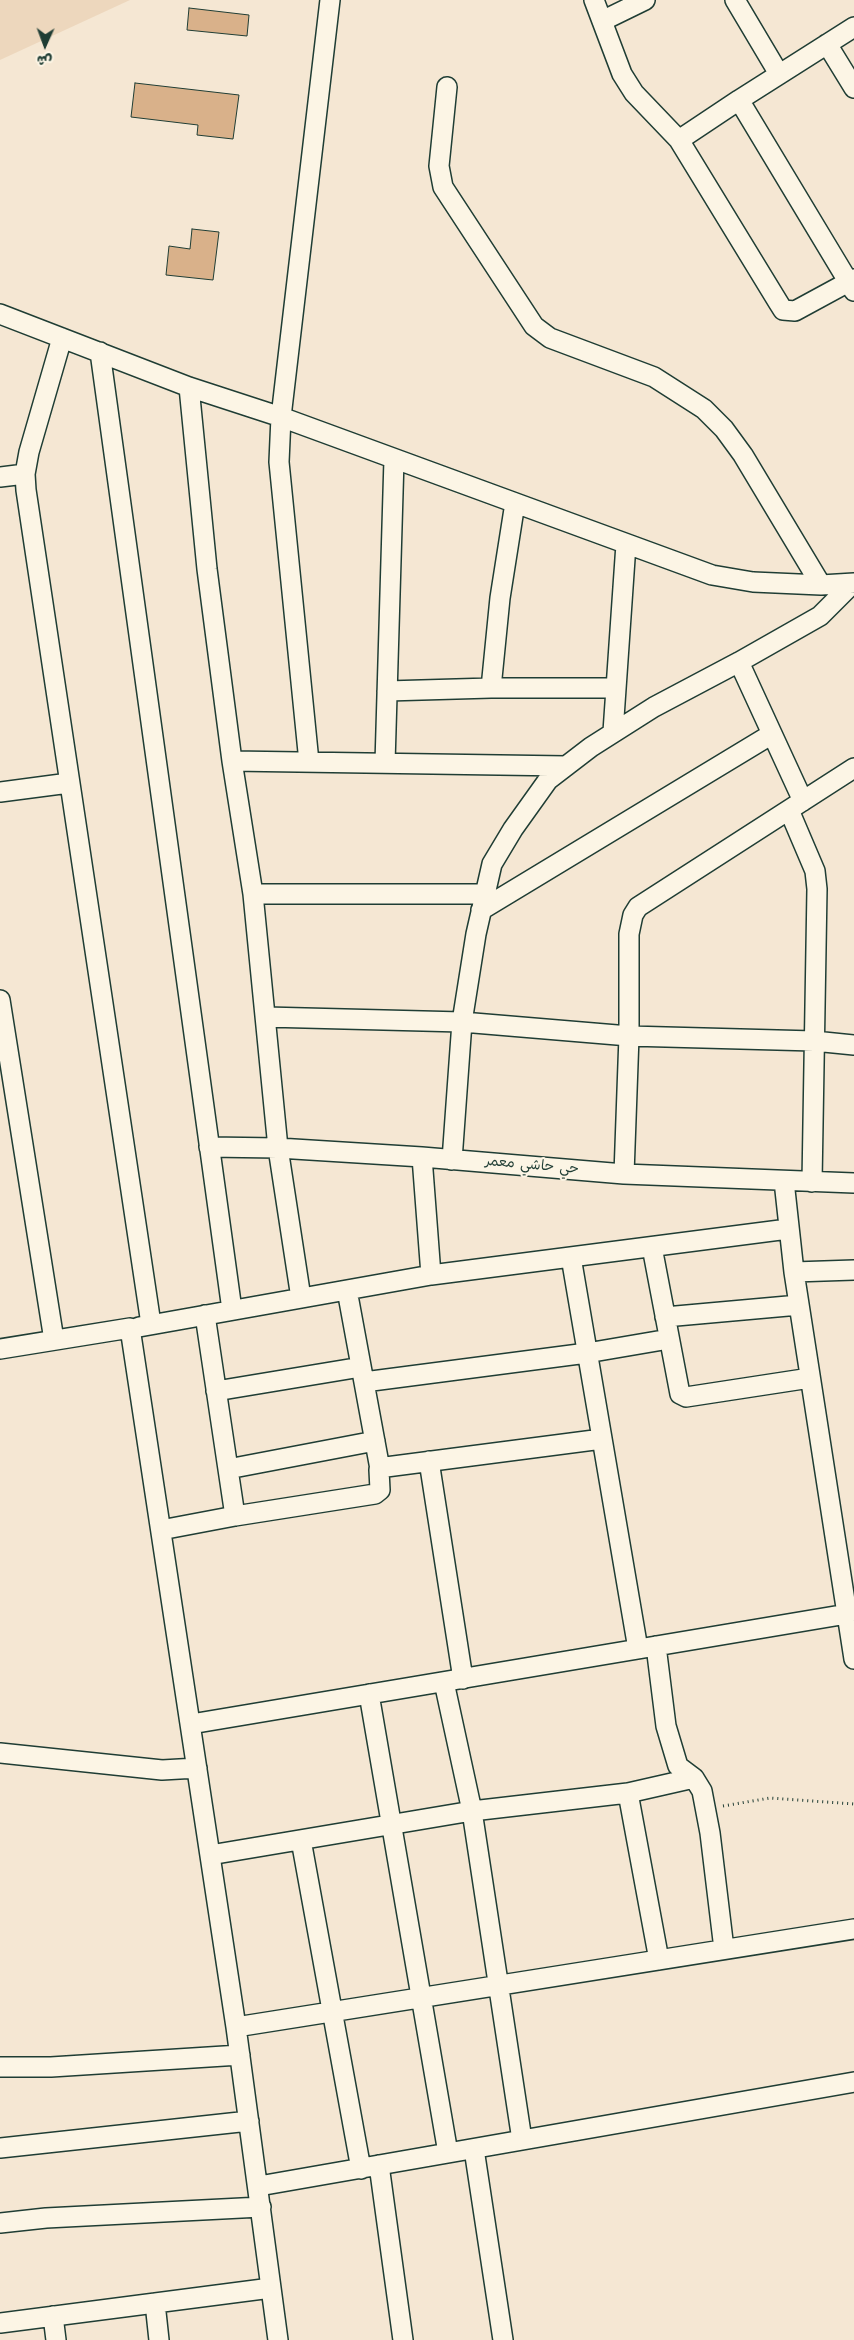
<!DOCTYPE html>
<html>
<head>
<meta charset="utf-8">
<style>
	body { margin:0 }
	#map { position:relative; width:854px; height:2340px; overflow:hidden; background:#f5e7d3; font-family:"Architects Daughter","Playpen Sans Arabic",sans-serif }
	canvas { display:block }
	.north { position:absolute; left:20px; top:20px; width:50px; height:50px; -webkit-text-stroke:4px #fcf5e5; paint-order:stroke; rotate:182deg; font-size:14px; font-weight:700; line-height:20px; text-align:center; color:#1f3d34 }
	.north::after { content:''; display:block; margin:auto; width:18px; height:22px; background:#1f3d34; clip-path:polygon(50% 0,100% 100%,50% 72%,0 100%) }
</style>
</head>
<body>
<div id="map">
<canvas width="854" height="2340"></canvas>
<div class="north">ش</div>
</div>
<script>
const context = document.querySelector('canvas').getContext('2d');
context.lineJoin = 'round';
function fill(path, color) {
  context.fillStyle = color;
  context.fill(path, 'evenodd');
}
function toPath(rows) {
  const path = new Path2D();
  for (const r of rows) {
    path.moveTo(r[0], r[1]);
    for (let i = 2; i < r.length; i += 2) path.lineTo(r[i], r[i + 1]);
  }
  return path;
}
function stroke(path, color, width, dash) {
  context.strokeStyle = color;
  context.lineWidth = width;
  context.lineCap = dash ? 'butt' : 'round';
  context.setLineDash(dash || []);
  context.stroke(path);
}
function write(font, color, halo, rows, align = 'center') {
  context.font = font + ' "Architects Daughter","Playpen Sans Arabic",sans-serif';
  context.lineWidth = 4;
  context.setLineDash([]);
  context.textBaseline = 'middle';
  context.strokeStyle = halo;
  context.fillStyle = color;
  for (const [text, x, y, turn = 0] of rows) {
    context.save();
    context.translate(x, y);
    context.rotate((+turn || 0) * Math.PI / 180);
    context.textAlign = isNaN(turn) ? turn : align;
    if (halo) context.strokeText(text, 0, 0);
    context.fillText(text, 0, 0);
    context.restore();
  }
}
fill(toPath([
	[0,0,130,0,0,60]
]), '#edd7bd');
const building = toPath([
	[189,8,249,15,247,36,187,30,189,8],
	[135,83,239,95,233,139,197,135,198,125,131,117,135,83],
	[192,229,219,232,213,280,166,275,169,246,190,249,192,229]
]);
fill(building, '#d9b18a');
stroke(building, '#1f3d34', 1);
const minor = toPath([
	[594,0,622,74,634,93,679,140],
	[735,0,779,74],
	[602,21,645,0],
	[854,27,739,100,854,291],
	[827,44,854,88],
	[447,87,439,166,443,187,534,326,550,338,654,377,704,409,724,429,743,455,821,585],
	[739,100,679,140,778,302,783,310,795,311,854,279],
	[0,314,189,387,281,417,712,575,753,582,821,585,854,583],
	[62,338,29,452,25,474,26,490,151,1324],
	[100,352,232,1310],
	[189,387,207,569,232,761,253,894,278,1148,301,1298],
	[0,477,25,474],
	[739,662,803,801],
	[491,688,616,688],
	[387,691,491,688,500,598,515,503],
	[613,732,626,544],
	[232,761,566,766],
	[309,762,279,462,281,417,330,0],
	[385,763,394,459],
	[0,792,69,783],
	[789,810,815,871,817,889,812,1182],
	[253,894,484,894],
	[481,910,772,734],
	[0,1000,54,1340],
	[266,1017,462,1022,629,1036,814,1041,854,1045],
	[209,1147,278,1148,422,1157,624,1174,854,1183],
	[422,1157,431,1275],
	[452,1160,462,1022,476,934,492,864,513,829,548,780,591,747,654,707,739,662,820,616,852,584],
	[624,1174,629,1036,629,934,633,915,638,907,854,768],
	[784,1181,794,1272,854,1659],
	[652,1247,680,1394,686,1397,810,1378],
	[571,1257,638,1649],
	[794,1272,854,1270],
	[347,1290,380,1469],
	[205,1315,235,1516],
	[665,1317,799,1305],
	[139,1327,431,1275,788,1229],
	[0,1349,130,1328,236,2027,278,2340],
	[364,1382,587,1353,669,1339],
	[216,1391,361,1367],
	[429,1461,463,1679],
	[228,1469,375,1441],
	[161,1530,235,1516,375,1494,380,1490,379,1470,386,1467,602,1439],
	[656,1646,666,1726,678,1766,694,1778,702,1791,710,1833,724,1949],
	[369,1694,448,2153],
	[191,1724,847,1614],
	[0,1753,162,1770,197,1768],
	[628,1793,694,1778],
	[301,1840,361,2169],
	[210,1855,472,1811,444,1682],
	[236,2027,854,1929],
	[0,2067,51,2067,240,2055],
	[522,2140,472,1811,628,1793,659,1960],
	[0,2148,249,2121],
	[474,2149,503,2340],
	[379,2165,403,2340],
	[259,2186,854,2082],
	[0,2223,46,2218,261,2207],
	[155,2303,159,2340],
	[53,2316,56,2340],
	[0,2323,271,2288]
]);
stroke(minor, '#1f3d34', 22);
stroke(toPath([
	[723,1806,770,1798,854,1804]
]), '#1f3d34', 3, [1, 4]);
stroke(minor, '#fcf5e5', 19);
write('14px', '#1f3d34', '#fcf5e5', [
	["حي حاشي معمر",532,1166,5]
]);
</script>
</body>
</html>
